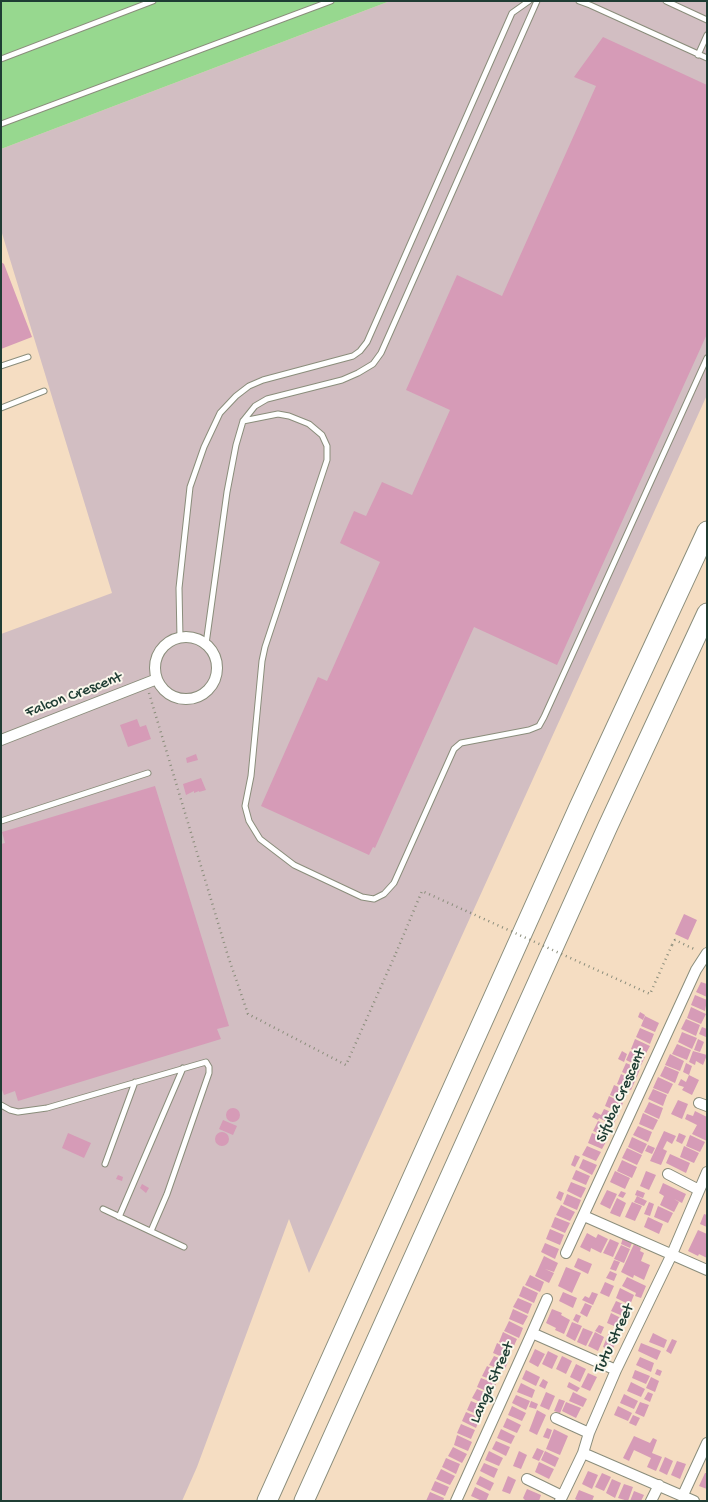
<!DOCTYPE html>
<html>
<head>
<meta charset="utf-8">
<style>
	body { margin:0 }
	#map { position:relative; width:708px; height:1502px; overflow:hidden; background:#f5ddc2; font-family:"Gochi Hand",sans-serif }
	canvas { display:block }
	.frame { position:absolute; inset:0; border:2px solid #1f3d34; pointer-events:none }
</style>
</head>
<body>
<div id="map">
<canvas width="708" height="1502"></canvas>
<div class="frame"></div>
</div>
<script>
const context = document.querySelector('canvas').getContext('2d');
context.lineJoin = 'round';
function fill(path, color) {
  context.fillStyle = color;
  context.fill(path, 'evenodd');
}
function toPath(rows) {
  const path = new Path2D();
  for (const r of rows) {
    if (r.length === 3) {
      path.moveTo(r[0] + r[2], r[1]);
      path.arc(r[0], r[1], r[2], 0, 2 * Math.PI);
      continue;
    }
    path.moveTo(r[0], r[1]);
    for (let i = 2; i < r.length; i += 2) path.lineTo(r[i], r[i + 1]);
  }
  return path;
}
function stroke(path, color, width, dash) {
  context.strokeStyle = color;
  context.lineWidth = width;
  context.lineCap = dash ? 'butt' : 'round';
  context.setLineDash(dash || []);
  context.stroke(path);
}
function write(font, color, halo, rows, align = 'center') {
  context.font = font + ' "Gochi Hand",sans-serif';
  context.lineWidth = 4;
  context.setLineDash([]);
  context.textBaseline = 'middle';
  context.strokeStyle = halo;
  context.fillStyle = color;
  for (const [text, x, y, turn = 0] of rows) {
    context.save();
    context.translate(x, y);
    context.rotate((+turn || 0) * Math.PI / 180);
    context.textAlign = isNaN(turn) ? turn : align;
    if (halo) context.strokeText(text, 0, 0);
    context.fillText(text, 0, 0);
    context.restore();
  }
}
fill(toPath([
	[390,1,707,1,707,395,309,1273,289,1219,197,1467,182,1501,1,1501,1,634,112,593,1,230,1,149]
]), '#d2bec2');
fill(toPath([
	[1,1,390,1,1,149]
]), '#97d88f');
fill(toPath([
	[603,37,707,85,707,334,557,665,474,627,375,848,373,847,369,855,261,806,318,677,327,681,380,562,340,543,354,511,366,516,382,482,412,495,450,410,406,390,457,275,502,296,596,86,574,77],
	[1,262,4,264,32,337,1,349],
	[137,719,140,727,146,725,151,739,128,747,120,725],
	[196,754,198,760,187,763,186,758],
	[201,778,206,790,199,792,199,791,194,793,194,791,186,795,183,784],
	[155,786,229,1026,217,1029,221,1039,18,1101,15,1091,4,1095,1,1087,1,844,5,843,2,832],
	[684,914,697,920,688,940,675,934],
	[701,982,707,984,707,997,696,992],
	[695,995,707,1000,705,1011,691,1005],
	[691,1007,706,1014,701,1024,687,1018],
	[640,1012,645,1015,643,1020,638,1017],
	[645,1016,659,1023,655,1032,641,1026],
	[686,1019,700,1025,696,1036,681,1029],
	[702,1027,707,1029,706,1037,699,1034],
	[640,1028,654,1034,650,1044,636,1037],
	[682,1032,697,1038,692,1049,678,1042],
	[635,1039,650,1046,645,1055,631,1049],
	[698,1039,704,1042,700,1052,694,1050],
	[677,1044,691,1050,687,1060,672,1054],
	[622,1051,627,1054,624,1062,618,1059],
	[630,1051,645,1057,640,1067,626,1060],
	[693,1051,707,1055,703,1065,696,1061,695,1065,689,1062],
	[670,1054,684,1061,680,1071,665,1065],
	[626,1063,640,1069,636,1079,622,1072],
	[686,1063,692,1066,689,1075,683,1072],
	[665,1066,679,1072,675,1083,660,1076],
	[621,1074,635,1081,631,1090,617,1084],
	[689,1075,699,1080,692,1095,682,1090,684,1087,678,1085,681,1079,686,1082],
	[658,1077,673,1084,668,1094,653,1088],
	[614,1085,628,1091,624,1101,610,1095],
	[653,1089,667,1095,663,1106,648,1099],
	[609,1096,623,1103,619,1112,605,1106],
	[678,1100,688,1104,682,1119,671,1114],
	[649,1102,663,1108,659,1119,644,1112],
	[233,1115,7],
	[604,1109,618,1115,613,1125,599,1118,598,1120,592,1117,595,1112,601,1115],
	[695,1111,707,1117,707,1141,692,1134,697,1125,685,1119,687,1114,693,1116],
	[643,1113,658,1120,653,1130,639,1124],
	[223,1120,237,1126,233,1135,219,1129],
	[598,1121,612,1127,608,1137,593,1131],
	[638,1126,652,1132,648,1142,633,1135],
	[664,1131,676,1136,672,1144,667,1141,663,1149,667,1151,661,1165,650,1161],
	[222,1139,7],
	[68,1133,91,1143,84,1158,62,1148],
	[592,1133,607,1140,602,1149,588,1143],
	[679,1133,686,1136,682,1144,676,1141],
	[690,1135,705,1142,700,1152,686,1146],
	[632,1137,647,1144,642,1154,628,1147],
	[648,1145,655,1148,652,1154,645,1151],
	[587,1146,601,1152,596,1161,582,1155],
	[684,1146,699,1153,694,1163,680,1157],
	[627,1148,642,1155,637,1165,622,1158],
	[670,1154,690,1163,686,1173,666,1163],
	[575,1155,580,1157,575,1167,571,1165],
	[583,1159,597,1165,592,1175,579,1168],
	[622,1160,637,1167,632,1178,617,1171],
	[576,1170,590,1176,586,1185,572,1179],
	[615,1171,630,1178,625,1189,610,1182],
	[646,1171,656,1175,649,1190,640,1186],
	[118,1175,123,1177,122,1181,116,1179],
	[571,1182,586,1188,581,1198,567,1191],
	[663,1183,686,1194,682,1203,674,1199,679,1202,674,1212,660,1205,664,1196,659,1193],
	[142,1184,149,1188,146,1193,140,1188],
	[607,1190,617,1194,610,1209,600,1204],
	[637,1190,645,1193,643,1198,635,1195],
	[559,1191,564,1193,561,1201,556,1198],
	[621,1191,626,1193,623,1198,618,1196],
	[567,1194,581,1200,577,1210,563,1204],
	[637,1196,647,1201,644,1206,634,1202],
	[617,1198,626,1203,620,1217,610,1213],
	[632,1202,642,1206,635,1221,625,1217],
	[649,1202,654,1204,650,1216,644,1214],
	[561,1205,575,1212,570,1221,556,1215],
	[658,1206,673,1213,668,1223,654,1217],
	[704,1214,707,1215,707,1227,700,1224],
	[555,1217,570,1223,565,1233,551,1227],
	[648,1217,663,1224,659,1234,644,1227],
	[550,1229,564,1235,560,1245,546,1239],
	[698,1230,707,1234,707,1258,699,1254,698,1256,688,1251],
	[587,1233,596,1238,598,1234,608,1239,601,1253,591,1248,590,1252,580,1247],
	[623,1238,632,1243,630,1248,621,1244],
	[610,1239,619,1243,613,1257,603,1253],
	[545,1243,559,1249,555,1259,541,1252],
	[634,1244,641,1248,640,1251,644,1253,641,1261,650,1265,644,1280,634,1275,633,1278,621,1272],
	[621,1245,630,1249,624,1263,614,1259],
	[544,1256,558,1263,554,1272,545,1269,554,1273,549,1283,535,1276],
	[578,1258,592,1264,588,1274,574,1267],
	[614,1260,620,1262,616,1271,610,1269],
	[566,1267,581,1273,572,1293,558,1286],
	[610,1271,617,1274,614,1281,606,1278],
	[530,1275,544,1282,540,1292,525,1285],
	[627,1277,646,1286,641,1298,635,1296,636,1293,622,1286],
	[605,1282,614,1286,609,1297,600,1293],
	[523,1286,538,1293,534,1303,519,1296],
	[620,1288,634,1295,630,1305,616,1298],
	[563,1292,577,1298,573,1308,559,1301],
	[592,1292,598,1294,593,1305,582,1300,585,1296,589,1298],
	[518,1298,532,1304,528,1314,513,1307],
	[616,1301,630,1307,625,1317,611,1311],
	[585,1303,592,1306,587,1317,580,1313],
	[513,1309,528,1316,523,1325,509,1319],
	[552,1309,562,1313,561,1315,570,1320,564,1334,555,1330,556,1328,546,1323],
	[611,1313,625,1320,621,1329,607,1323],
	[576,1314,581,1316,578,1323,573,1320],
	[509,1321,523,1328,519,1338,504,1331],
	[572,1322,582,1326,575,1341,566,1336],
	[599,1325,604,1327,601,1334,595,1331],
	[583,1328,593,1332,586,1346,577,1342],
	[503,1332,517,1339,513,1348,499,1342],
	[595,1332,604,1337,598,1351,588,1346],
	[609,1332,618,1337,612,1351,603,1347],
	[653,1333,667,1340,664,1348,649,1342],
	[672,1339,677,1341,671,1354,666,1351],
	[497,1343,511,1350,507,1359,493,1353],
	[641,1343,661,1351,657,1360,638,1351],
	[535,1349,545,1354,538,1367,529,1362],
	[548,1351,558,1356,552,1369,542,1364],
	[494,1356,508,1362,504,1371,489,1365],
	[562,1356,572,1361,566,1374,556,1369],
	[640,1357,654,1363,651,1372,636,1365],
	[576,1364,586,1369,580,1382,570,1377],
	[487,1366,501,1373,497,1382,482,1376],
	[657,1369,662,1371,660,1376,655,1374],
	[526,1370,540,1377,536,1386,522,1379],
	[635,1370,650,1376,646,1384,632,1378],
	[588,1373,597,1377,590,1391,581,1387],
	[651,1377,659,1381,655,1392,646,1388],
	[481,1378,496,1384,491,1393,477,1387],
	[543,1379,548,1382,545,1389,539,1386],
	[569,1382,580,1388,577,1392,567,1387],
	[631,1382,645,1389,641,1397,627,1391],
	[521,1383,535,1390,532,1398,517,1392],
	[477,1389,491,1395,486,1405,472,1398],
	[546,1392,555,1396,549,1410,540,1406],
	[573,1392,587,1399,583,1407,569,1401],
	[648,1392,653,1394,650,1402,644,1399],
	[624,1394,638,1401,634,1409,620,1403],
	[516,1395,530,1401,526,1410,512,1403],
	[559,1399,565,1401,560,1413,554,1411],
	[471,1401,485,1407,481,1416,467,1410],
	[531,1401,538,1404,536,1409,529,1407],
	[566,1402,581,1408,576,1418,562,1411],
	[640,1402,649,1405,644,1417,635,1413],
	[512,1406,526,1413,522,1421,508,1415],
	[618,1406,632,1413,628,1421,614,1415],
	[537,1410,546,1415,537,1435,529,1431],
	[466,1412,480,1418,476,1428,462,1421],
	[633,1415,640,1418,636,1426,629,1423],
	[507,1418,521,1425,517,1433,503,1427],
	[461,1424,475,1430,471,1439,457,1433],
	[547,1428,552,1430,549,1439,543,1437],
	[501,1429,515,1436,511,1444,497,1438],
	[554,1429,568,1436,560,1455,546,1449],
	[457,1435,472,1442,468,1451,454,1445],
	[634,1436,650,1443,653,1438,657,1440,652,1453,662,1457,656,1471,647,1467,651,1458,634,1450,629,1461,623,1458],
	[496,1441,510,1447,506,1456,492,1449],
	[453,1447,467,1454,462,1463,448,1456],
	[537,1448,544,1451,539,1461,532,1458],
	[489,1451,503,1458,499,1466,485,1460],
	[519,1451,527,1455,521,1469,513,1466],
	[545,1451,559,1458,555,1467,541,1460],
	[665,1457,673,1461,667,1475,659,1471],
	[446,1458,460,1464,456,1474,442,1467],
	[677,1461,686,1464,680,1479,671,1475],
	[539,1462,554,1469,549,1479,535,1472],
	[484,1463,498,1469,494,1478,480,1471],
	[441,1469,455,1476,450,1485,436,1479],
	[588,1471,598,1475,592,1489,582,1484],
	[602,1473,611,1477,604,1491,595,1487],
	[705,1473,707,1473,707,1489,699,1486],
	[480,1476,494,1483,490,1491,476,1484],
	[508,1476,516,1480,510,1494,502,1491],
	[612,1479,621,1483,615,1498,606,1493],
	[435,1481,449,1487,445,1496,431,1490],
	[624,1484,633,1487,628,1501,618,1498],
	[475,1487,489,1494,486,1501,482,1501,471,1496],
	[527,1489,541,1495,539,1501,526,1501,523,1498],
	[579,1490,594,1496,592,1501,579,1501,575,1499],
	[634,1491,644,1495,641,1501,630,1501],
	[430,1492,444,1498,443,1501,426,1501]
]), '#d69bb7');
const service = toPath([
	[579,1,590,5,707,58],
	[666,1,707,20],
	[698,55,707,35],
	[1,59,153,1],
	[1,124,331,1],
	[1,366,28,357],
	[1,408,44,391],
	[243,421,278,414,289,416,309,424,322,435,327,446,327,460,265,647,262,661,251,776,245,806,249,821,260,839,294,865,362,897,374,899,384,894,394,883,454,749,461,743,529,730,539,726,544,717,707,358],
	[180,638,179,588,190,487,204,447,220,413,236,396,249,386,263,380,353,356,360,351,367,342,512,13,529,1],
	[206,644,227,492,236,445,243,421,255,406,267,399,342,380,358,373,373,364,381,353,537,1],
	[1,821,148,773],
	[1,1105,10,1110,18,1112,47,1108,206,1062,209,1067,209,1073,167,1194,151,1231],
	[105,1164,135,1082],
	[103,1209,184,1247],
	[119,1217,183,1068]
]);
const minor = toPath([
	[186,668,31],
	[1,740,157,679],
	[699,1103,707,1106],
	[668,1174,699,1190],
	[584,1216,707,1270],
	[566,1253,696,970,707,953],
	[532,1333,547,1299],
	[556,1418,589,1433],
	[583,1453,694,1501],
	[527,1479,562,1496],
	[683,1495,707,1443],
	[456,1501,532,1333,616,1370],
	[560,1501,583,1453,589,1433,616,1370,672,1254,707,1172],
	[651,1501,659,1485]
]);
const motorway = toPath([
	[267,1501,579,807,707,531],
	[304,1501,608,826,707,613]
]);
stroke(service, '#8a8d7b', 7);
stroke(minor, '#8a8d7b', 12);
stroke(motorway, '#8a8d7b', 21);
stroke(toPath([
	[149,693,228,956,248,1014,346,1065,396,953],
	[672,945,675,940,696,950]
]), '#8a8d7b', 2.5, [1, 4]);
stroke(service, '#fff', 5);
stroke(minor, '#fff', 10);
stroke(motorway, '#fff', 19);
stroke(toPath([
	[396,953,422,891,650,994,672,945]
]), '#8a8d7b', 2.5, [1, 4]);
write('16px', '#1f3d34', '#fbf7ec', [
	["Falcon Crescent",74,696,-21],
	["Sifuba Crescent",622,1096,-66],
	["Tutu Street",615,1339,-65],
	["Langa Street",493,1383,-66]
]);
</script>
</body>
</html>
